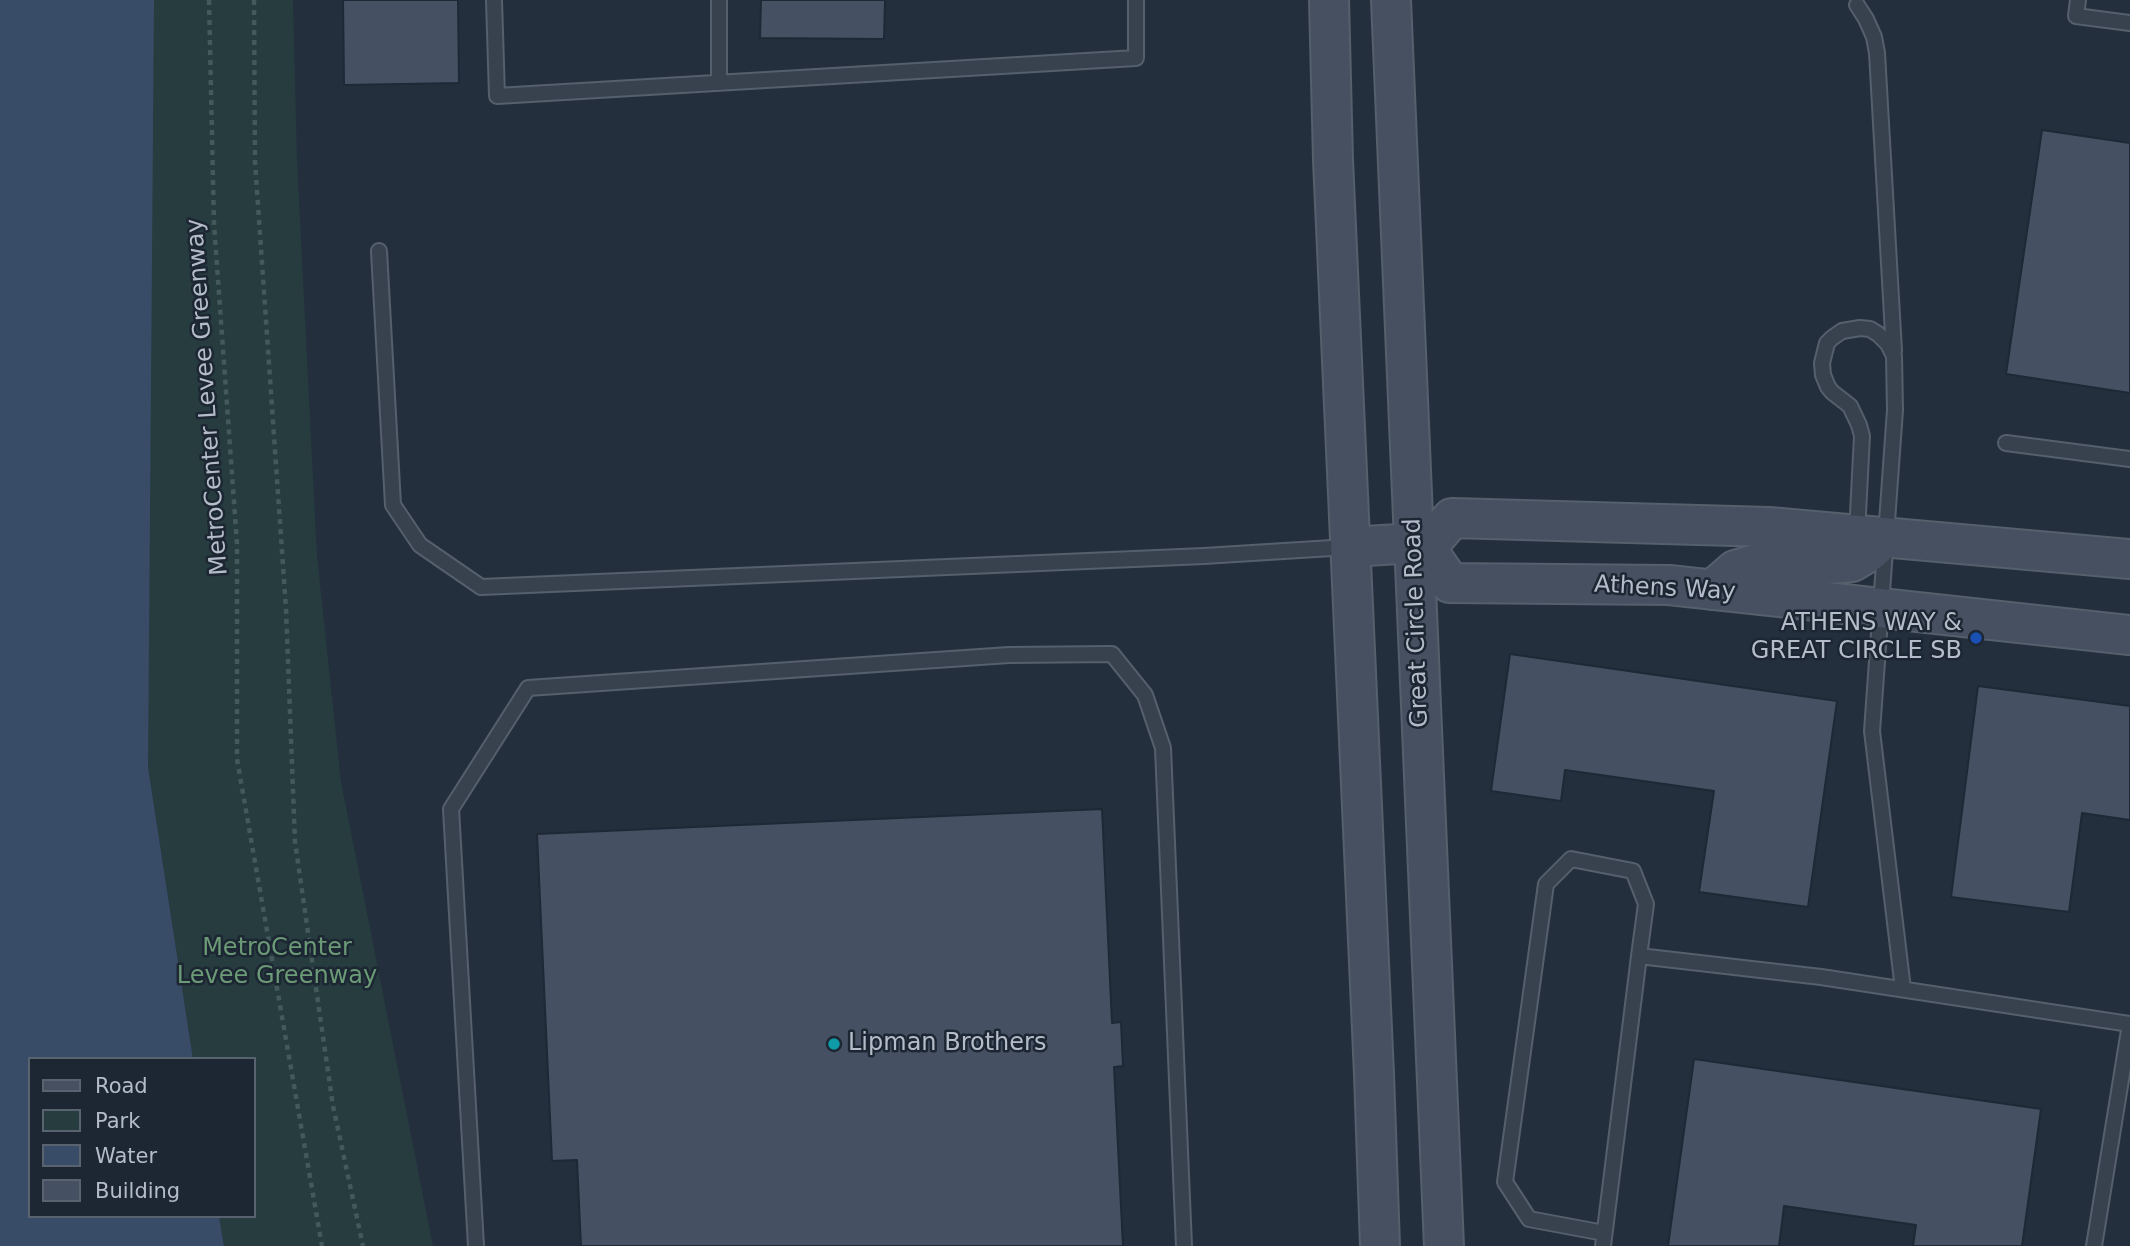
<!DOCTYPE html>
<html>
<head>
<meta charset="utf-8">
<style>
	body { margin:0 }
	#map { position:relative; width:2130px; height:1246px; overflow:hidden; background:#242f3e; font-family:"DejaVu Sans",sans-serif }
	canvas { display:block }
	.legend { position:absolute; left:28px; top:1057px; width:228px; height:161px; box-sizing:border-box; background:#1d2633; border:2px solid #59626f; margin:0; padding:9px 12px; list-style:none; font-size:21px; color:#b4bcc9 }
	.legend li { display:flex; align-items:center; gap:14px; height:35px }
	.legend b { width:35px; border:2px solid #59626f }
</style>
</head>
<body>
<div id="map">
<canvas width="2130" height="1246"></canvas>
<ul class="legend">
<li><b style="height:9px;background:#465061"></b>Road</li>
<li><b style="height:19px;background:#263c3f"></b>Park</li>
<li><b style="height:19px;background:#394c67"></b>Water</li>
<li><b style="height:19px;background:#455162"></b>Building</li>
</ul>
</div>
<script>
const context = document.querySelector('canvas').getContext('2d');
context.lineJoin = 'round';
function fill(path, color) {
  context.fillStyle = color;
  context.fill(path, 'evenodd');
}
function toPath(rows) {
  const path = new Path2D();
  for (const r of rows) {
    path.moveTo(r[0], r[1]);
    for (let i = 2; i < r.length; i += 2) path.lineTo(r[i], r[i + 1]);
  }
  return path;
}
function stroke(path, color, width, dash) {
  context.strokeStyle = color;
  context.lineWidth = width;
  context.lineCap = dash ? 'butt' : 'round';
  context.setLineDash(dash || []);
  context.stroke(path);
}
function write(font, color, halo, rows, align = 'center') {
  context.font = font + ' "DejaVu Sans",sans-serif';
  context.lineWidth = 5;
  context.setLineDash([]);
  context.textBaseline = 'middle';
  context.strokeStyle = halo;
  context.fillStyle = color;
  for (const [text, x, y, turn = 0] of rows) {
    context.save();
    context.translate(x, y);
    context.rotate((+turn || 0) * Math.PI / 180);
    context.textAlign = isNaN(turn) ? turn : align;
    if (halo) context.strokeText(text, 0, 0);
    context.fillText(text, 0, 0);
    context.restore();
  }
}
fill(toPath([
	[146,0,293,0,297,161,317,556,341,782,433,1246,224,1246,219,1216,254,1216,254,1059,193,1059,148,767]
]), '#263c3f');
fill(toPath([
	[0,0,154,0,148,767,193,1059,30,1059,30,1216,219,1216,224,1246,0,1246]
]), '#394c67');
const building = toPath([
	[343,0,458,0,459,83,344,85,343,0],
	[761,0,885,0,884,39,760,38,761,0],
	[2042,130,2130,143,2130,393,2006,374,2042,130],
	[1510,654,1837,701,1808,907,1699,892,1714,791,1565,770,1561,801,1491,791,1510,654],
	[1978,686,2130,706,2130,820,2082,813,2069,912,1951,897,1978,686],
	[1102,809,1112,1023,1121,1022,1123,1066,1114,1067,1123,1246,581,1246,577,1160,552,1161,537,834,1102,809],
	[1694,1059,2041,1109,2022,1246,1913,1246,1916,1225,1784,1206,1779,1246,1668,1246,1694,1059]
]);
fill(building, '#455162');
stroke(building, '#1f2835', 2);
const lane = toPath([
	[494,0,497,96,1136,58,1136,0],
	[2078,0,2076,16,2130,23],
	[1857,5,1866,19,1874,37,1877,53,1894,351],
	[719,83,719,0],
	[379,251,393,505,420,545,481,587,1204,556,1348,547],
	[2006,443,2130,459],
	[1857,533,1862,436,1859,425,1850,406,1832,392,1828,387,1823,375,1822,363,1827,343,1832,338,1842,331,1860,328,1870,329,1878,334,1888,344,1894,356,1895,410,1872,731,1903,989],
	[1604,1233,1529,1219,1505,1182,1546,884,1571,859,1633,871,1646,904,1639,956],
	[476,1246,451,809,528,688,1009,655,1112,654,1145,695,1163,748,1184,1246],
	[1603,1246,1639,956,1821,977,2130,1024],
	[2094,1246,2130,1024]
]);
const secondary = toPath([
	[1329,0,1333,160,1374,1074,1380,1246],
	[1391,0,1444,1246],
	[1350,547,1414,543,1426,548,1450,583,1669,585,2130,635],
	[1426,548,1452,518,1769,527,2130,559],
	[1712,590,1735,570,1763,562,1830,564,1852,562,1870,551,1885,537]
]);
stroke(lane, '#565f6c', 18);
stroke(secondary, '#565f6c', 42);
stroke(toPath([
	[209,0,214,224,237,544,237,759,322,1246],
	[254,0,255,162,286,609,295,842,333,1106,363,1246]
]), '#44595c', 4.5, [5, 5]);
stroke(lane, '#38414e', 14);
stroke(secondary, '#465061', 38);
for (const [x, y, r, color] of [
	[1976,638,7,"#1a4fb4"],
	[834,1044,7,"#0f9aa8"]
]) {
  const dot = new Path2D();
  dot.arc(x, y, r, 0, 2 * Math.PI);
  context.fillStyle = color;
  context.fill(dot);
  stroke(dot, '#1d2633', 2.5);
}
write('24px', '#b4bcc9', '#1d2633', [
	["MetroCenter Levee Greenway",208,397,-94],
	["Athens Way",1665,589,3],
	["Great Circle Road",1417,623,-92]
]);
write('24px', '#b4bcc9', '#1d2633', [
	["ATHENS WAY &",1962,624],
	["GREAT CIRCLE SB",1962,652],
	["Lipman Brothers",848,1044,"left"]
], 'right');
write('24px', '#6b9a76', '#1d2633', [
	["MetroCenter",277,949],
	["Levee Greenway",277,977]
]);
</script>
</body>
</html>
